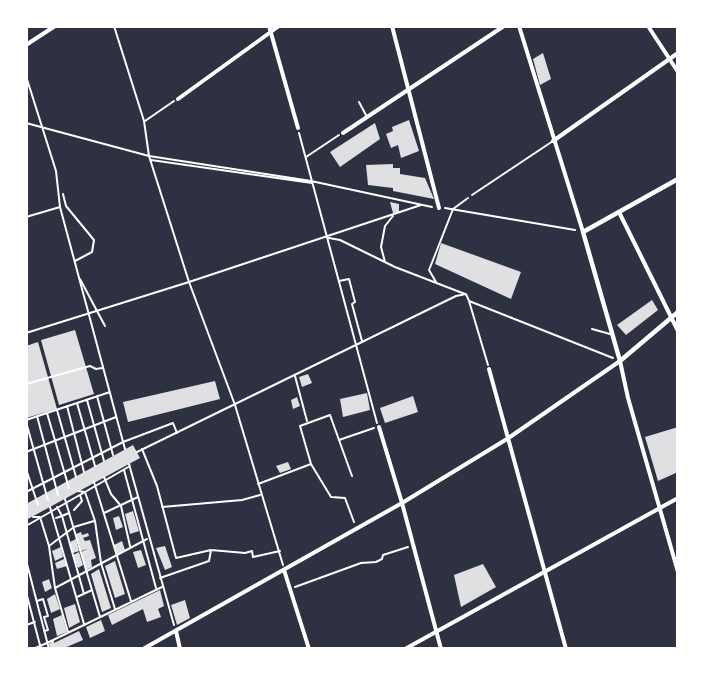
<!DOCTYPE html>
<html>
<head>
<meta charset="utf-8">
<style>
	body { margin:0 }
	#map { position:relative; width:704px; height:675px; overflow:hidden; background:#2d3142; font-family:Bitter,serif }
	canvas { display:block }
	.frame { position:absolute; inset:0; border:28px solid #fff; pointer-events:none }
</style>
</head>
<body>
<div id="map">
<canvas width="704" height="675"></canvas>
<div class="frame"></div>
</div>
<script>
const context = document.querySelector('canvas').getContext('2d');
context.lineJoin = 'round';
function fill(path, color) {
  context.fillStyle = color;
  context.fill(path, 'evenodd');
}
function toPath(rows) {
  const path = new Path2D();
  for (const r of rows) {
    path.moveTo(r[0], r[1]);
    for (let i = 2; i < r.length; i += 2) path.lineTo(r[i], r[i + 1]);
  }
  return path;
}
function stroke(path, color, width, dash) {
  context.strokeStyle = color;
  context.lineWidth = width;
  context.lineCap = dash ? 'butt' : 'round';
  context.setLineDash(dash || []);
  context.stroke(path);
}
fill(toPath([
	[543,53,551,79,540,85,533,59],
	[409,120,419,151,401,158,398,145,391,148,386,134,393,131,392,127],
	[375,123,380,139,340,167,330,152],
	[393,164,393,168,400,168,400,174,425,178,434,199,393,191,393,188,368,185,366,165],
	[390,202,399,204,399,212,393,213],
	[441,243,521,272,511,299,435,264],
	[652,300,658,310,626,335,617,325],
	[75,330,94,394,59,405,41,340],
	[38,342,57,409,26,418,26,346],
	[308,374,312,383,302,387,299,377],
	[215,381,220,399,128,422,123,402],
	[367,393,370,410,343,417,340,399],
	[413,396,418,412,385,423,380,408],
	[297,397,300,406,293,409,291,400],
	[678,427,678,472,658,481,645,437],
	[133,445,140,458,26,520,26,504],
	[288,462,291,469,280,473,276,466],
	[133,511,139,531,130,534,125,514],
	[119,516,123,527,116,530,113,518],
	[81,532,82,535,88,533,89,536,83,538,85,541,90,540,96,558,91,560,92,567,86,570,81,552,87,549,81,551,76,534],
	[76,539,79,551,73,553,70,542],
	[122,541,125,550,117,554,114,545],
	[165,546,172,567,165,570,156,548],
	[61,547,63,557,55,561,52,551],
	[141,550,146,565,138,568,133,552],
	[79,552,83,565,78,568,73,555],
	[64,559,67,566,57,569,55,563],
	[115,561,125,594,115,598,105,566],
	[483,564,496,587,461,607,454,575],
	[99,569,111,608,102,612,91,574],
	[49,579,52,588,45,592,42,582],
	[160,590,164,606,158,609,161,617,147,622,143,609,112,625,108,615],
	[55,594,60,609,51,613,47,599],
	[185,600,190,618,177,625,171,605],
	[75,604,80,622,69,628,64,608],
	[62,615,67,632,57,636,53,619],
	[101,620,105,631,90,638,86,627],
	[79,631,83,640,62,649,50,649,49,644,54,640,54,643]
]), '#e0e0e3');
stroke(toPath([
	[114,26,144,121,149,156,189,282,235,405,283,565],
	[26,76,56,171,60,207,125,449],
	[145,121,174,101],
	[26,123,149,156,311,181,432,207],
	[299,133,377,423],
	[306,157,339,135],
	[151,160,312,183],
	[63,194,66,206,94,240,92,252,75,261],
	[445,208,575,230],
	[26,217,60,207],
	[329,238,340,240,395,267,465,294],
	[385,262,381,247,385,226,393,216],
	[80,279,105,326],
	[339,281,349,279,355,302,352,304,362,341],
	[436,282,429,270,435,255,453,209,468,198],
	[469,301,613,358],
	[26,333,189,282,421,205],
	[295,376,307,421],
	[26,384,90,366,96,369,102,368],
	[97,396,113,455],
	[87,400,104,461],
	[77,403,95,466],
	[67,406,84,472],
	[57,410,76,477],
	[47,413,69,488],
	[37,416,58,495],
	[26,420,110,392],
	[26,422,48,500],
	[339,440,352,476],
	[142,449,157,486,176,558,211,550,245,553,252,551,253,557,280,551],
	[26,452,116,417],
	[137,452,456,296,466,294,469,301,488,365],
	[129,464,174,625],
	[26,469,38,505],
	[124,470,156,588],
	[104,477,111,494,121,506,130,546],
	[94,482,131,601],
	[258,484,311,464],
	[78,491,85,492,95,521,101,563,115,609],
	[26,492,123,442,173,423,177,433],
	[65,499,100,617],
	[50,507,84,624],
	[57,507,62,516,69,513],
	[162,507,242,500,260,495],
	[74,510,82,501,80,495],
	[104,513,138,497],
	[33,517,40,517,49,546,55,588,68,632],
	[56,518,62,516,84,594],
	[354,522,345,498,331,497,311,464,300,426,330,415,339,440,374,428],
	[26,526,130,466],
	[49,546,74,527,94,521],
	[26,560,49,649],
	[160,578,209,561,211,550],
	[295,587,361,563,376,562,382,559,383,555,408,547],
	[55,588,147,539],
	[26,592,41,649],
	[77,597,92,590],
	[37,601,43,599,48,616,44,617,48,630,44,631],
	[26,625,35,622],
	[47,643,162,587],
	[33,649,47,643]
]), '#fff', 2);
stroke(toPath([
	[359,102,367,117],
	[472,195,553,141],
	[592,329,610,334]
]), '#fff', 2);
stroke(toPath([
	[269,26,298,128],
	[392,26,439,208],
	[519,26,583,232],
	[648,26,678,72],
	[26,45,55,26],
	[178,99,279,26],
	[343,133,504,26],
	[553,141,678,53],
	[619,212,678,331],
	[489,369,566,649],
	[379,427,402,503,441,649],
	[284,570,309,649],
	[176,631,180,649],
	[143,649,402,503,507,439,620,361,628,398,678,572],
	[405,649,678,498]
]), '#fff', 4);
stroke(toPath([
	[678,179,583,232,620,361,678,312]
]), '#fff', 4.5);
</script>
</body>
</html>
